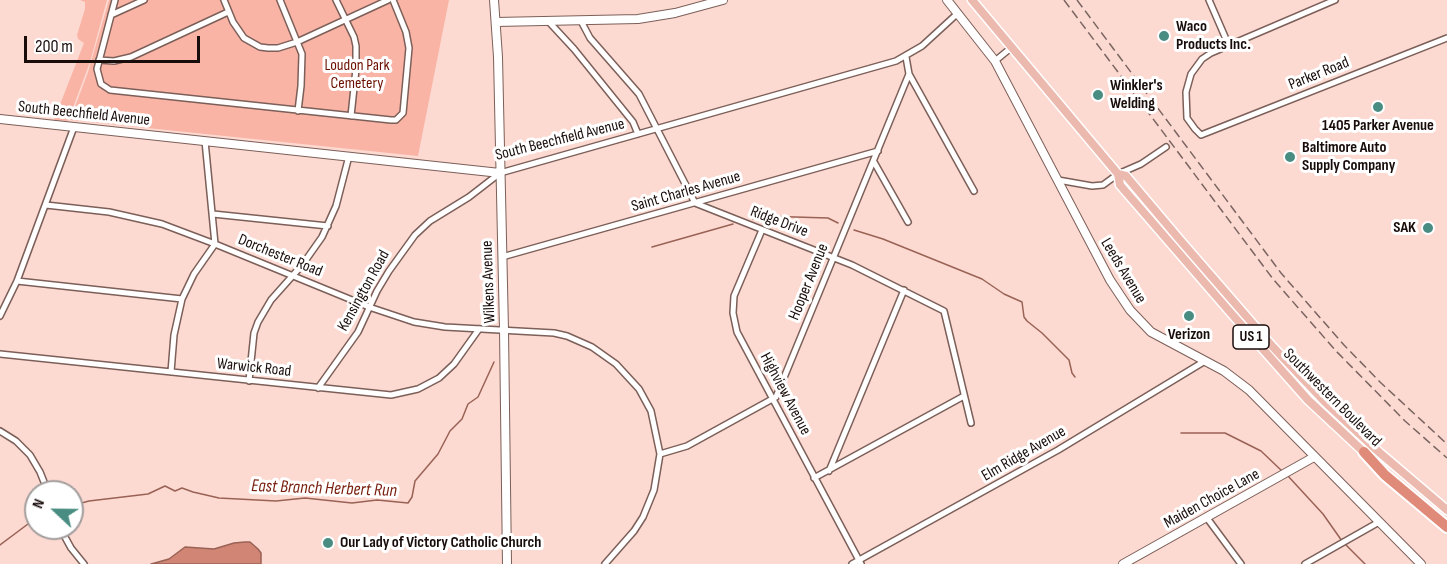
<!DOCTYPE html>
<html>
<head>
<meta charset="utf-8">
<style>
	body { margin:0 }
	#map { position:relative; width:1447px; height:564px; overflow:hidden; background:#fcdad2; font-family:"Sofia Sans Condensed",sans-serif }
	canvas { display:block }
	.north { position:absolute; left:24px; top:480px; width:60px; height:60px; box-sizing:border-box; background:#fff; border:2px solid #a39e9d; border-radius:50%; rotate:292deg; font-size:16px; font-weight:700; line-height:24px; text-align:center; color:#180d0b }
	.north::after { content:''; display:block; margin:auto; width:21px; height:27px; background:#488c82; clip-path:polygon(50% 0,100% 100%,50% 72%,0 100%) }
	.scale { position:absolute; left:24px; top:36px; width:176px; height:27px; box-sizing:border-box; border:3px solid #180d0b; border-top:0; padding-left:8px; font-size:18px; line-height:21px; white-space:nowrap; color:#180d0b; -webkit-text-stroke:4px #fff; paint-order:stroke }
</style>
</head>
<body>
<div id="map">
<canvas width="1447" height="564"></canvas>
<div class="north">N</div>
<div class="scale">200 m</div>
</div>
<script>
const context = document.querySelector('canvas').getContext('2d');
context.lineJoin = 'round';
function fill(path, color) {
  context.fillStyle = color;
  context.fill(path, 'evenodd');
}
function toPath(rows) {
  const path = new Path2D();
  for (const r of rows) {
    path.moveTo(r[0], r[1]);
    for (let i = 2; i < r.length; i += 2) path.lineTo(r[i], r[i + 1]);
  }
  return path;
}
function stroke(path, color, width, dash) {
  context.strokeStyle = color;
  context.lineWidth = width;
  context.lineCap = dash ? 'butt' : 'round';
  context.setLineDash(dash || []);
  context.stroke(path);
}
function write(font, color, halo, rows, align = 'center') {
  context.font = font + ' "Sofia Sans Condensed",sans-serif';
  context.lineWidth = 6;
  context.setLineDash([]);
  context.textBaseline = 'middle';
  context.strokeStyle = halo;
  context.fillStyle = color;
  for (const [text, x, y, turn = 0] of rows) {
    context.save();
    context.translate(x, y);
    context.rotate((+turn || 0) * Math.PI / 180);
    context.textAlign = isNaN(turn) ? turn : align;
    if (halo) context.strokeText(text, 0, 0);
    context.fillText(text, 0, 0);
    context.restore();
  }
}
fill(toPath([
	[80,0,107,0,90,62,68,121,54,120,84,43,78,39,77,35,85,9,85,2],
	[109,0,449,0,418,156,70,120,88,72]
]), '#f9b4a5');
const water = toPath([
	[245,542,250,542,258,549,261,553,261,564,151,564,169,559,185,547,214,549,234,543,245,542]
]);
fill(water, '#d18675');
stroke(water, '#9a6255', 1.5);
stroke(toPath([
	[753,219,762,216,828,218,838,223],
	[854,230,883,239,982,279,1004,294,1022,302,1024,317,1027,321,1042,333,1069,360,1072,373,1075,377],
	[652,247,733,224],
	[1181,433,1225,433,1261,451,1282,471],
	[1288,476,1323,514,1342,541],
	[74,505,89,501,148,494,165,486,175,491,182,488,193,492,219,498,276,501,305,498,352,503,377,500,408,503,412,497,415,481,438,454,450,431,462,419,468,404,478,397,494,362],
	[1345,544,1365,564],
	[0,545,36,518]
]), '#9a6255', 1.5);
const street = toPath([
	[115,0,97,69,101,84,110,90,391,120,396,120,403,113,409,48,406,32,393,0],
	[224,0,233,22,244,38,260,47,268,48,278,48,297,42,388,0],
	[280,0,302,54,301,86,298,111],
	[336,0,354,37,356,46,356,69,351,116],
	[1209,0,1229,46],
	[1335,0,1211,53,1202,59,1191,74,1186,92,1187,118,1195,129,1201,135,1447,38],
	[111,15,144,0],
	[581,21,590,38,639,94,695,203,852,265,944,311,971,423],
	[549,22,574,49,633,122,638,134],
	[99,60,114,61,131,57,228,12],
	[995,61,1012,47],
	[909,74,974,191],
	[874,162,908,222],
	[1058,180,1092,186,1103,185,1118,174,1141,164,1166,147],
	[46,205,109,212,162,224,215,244,369,307,414,322,445,327,554,333,567,336,592,347,616,364,639,389,651,411,660,454,654,490,643,517,634,531,605,564],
	[213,214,328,226],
	[762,230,734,296,733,313,737,332,861,564],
	[502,257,878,151],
	[17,281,182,299],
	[0,316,17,281,74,127],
	[0,354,391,395,418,389,439,378,454,364,479,329],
	[171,372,174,335,182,299,194,274,215,244,205,141],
	[249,381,254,333,258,322,271,300,303,264,322,237,336,206,349,156],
	[318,388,358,332,377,291,389,271,415,235,430,221,469,197,500,173,896,61,922,46,958,13],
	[0,431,16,441,30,455,40,472,48,492],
	[660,454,687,446,776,397,909,74,906,57],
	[829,471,904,290],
	[814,478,964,396],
	[1207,518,1241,564],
	[60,528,71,548,84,564],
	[852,564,1058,450,1205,361],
	[1305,564,1379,522]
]);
const secondary = toPath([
	[494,0,498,57,504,330,507,564],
	[947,0,995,61,1110,280,1130,310,1151,332,1224,371,1249,390,1421,564],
	[496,22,638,19,675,13,723,0],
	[0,119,500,173],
	[1123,564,1314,457]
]);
const primary = toPath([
	[972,0,1118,174,1126,176,1180,240,1273,347,1325,402,1380,453,1447,510],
	[1118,174,1120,185,1230,312,1308,400,1367,455]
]);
const highway = toPath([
	[1364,452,1385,475,1447,527]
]);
stroke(street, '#7c5f58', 8);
stroke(secondary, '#7c5f58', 10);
stroke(primary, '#fff', 11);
stroke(highway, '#fff', 14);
stroke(street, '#fff', 5);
stroke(secondary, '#fff', 8);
stroke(primary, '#ecb9af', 8);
stroke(highway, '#e08b79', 10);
stroke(toPath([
	[1064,0,1273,279,1336,351,1405,421,1447,458],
	[1077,0,1281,273,1344,345,1380,382,1447,444]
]), '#7a6560', 1.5, [9, 4.5]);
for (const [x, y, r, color] of [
	[1164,36,6,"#488c82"],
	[1098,95,6,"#488c82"],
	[1378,107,6,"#488c82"],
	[1290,157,6,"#488c82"],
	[1428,228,6,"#488c82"],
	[1189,316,6,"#488c82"],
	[328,543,6,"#488c82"]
]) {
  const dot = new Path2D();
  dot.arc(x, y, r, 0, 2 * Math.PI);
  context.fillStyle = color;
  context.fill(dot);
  stroke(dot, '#fff', 2);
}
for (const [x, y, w] of [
	[1251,337,36]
]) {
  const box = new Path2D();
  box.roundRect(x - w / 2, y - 12, w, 24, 4.5);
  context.fillStyle = '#fff';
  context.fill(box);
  stroke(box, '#180d0b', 1.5);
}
write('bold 15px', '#180d0b', null, [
	["US 1",1251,337]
]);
write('bold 16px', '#180d0b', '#fff', [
	["Waco",1176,27],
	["Products Inc.",1176,45],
	["Winkler's",1110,86],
	["Welding",1110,104],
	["1405 Parker Avenue",1378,126,"center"],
	["Baltimore Auto",1302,148],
	["Supply Company",1302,166],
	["SAK",1416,228,"right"],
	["Verizon",1189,335,"center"],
	["Our Lady of Victory Catholic Church",340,543]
], 'left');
write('16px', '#6c1101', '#fff', [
	["Loudon Park",357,66],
	["Cemetery",357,84]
]);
write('16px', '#180d0b', '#fff', [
	["Parker Road",1319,74,-22],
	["South Beechfield Avenue",84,114,6],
	["South Beechfield Avenue",560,140,-14],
	["Saint Charles Avenue",686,192,-16],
	["Ridge Drive",779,222,21],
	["Dorchester Road",280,256,22],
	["Leeds Avenue",1123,271,59],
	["Wilkens Avenue",489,282,-92],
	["Hooper Avenue",809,282,-68],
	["Kensington Road",364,291,-61],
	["Warwick Road",254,368,6],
	["Highview Avenue",785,394,62],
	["Southwestern Boulevard",1332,398,45],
	["Elm Ridge Avenue",1024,454,-30],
	["Maiden Choice Lane",1212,499,-29]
]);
write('italic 18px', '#781e0e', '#fff', [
	["East Branch Herbert Run",324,489,2]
]);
</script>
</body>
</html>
